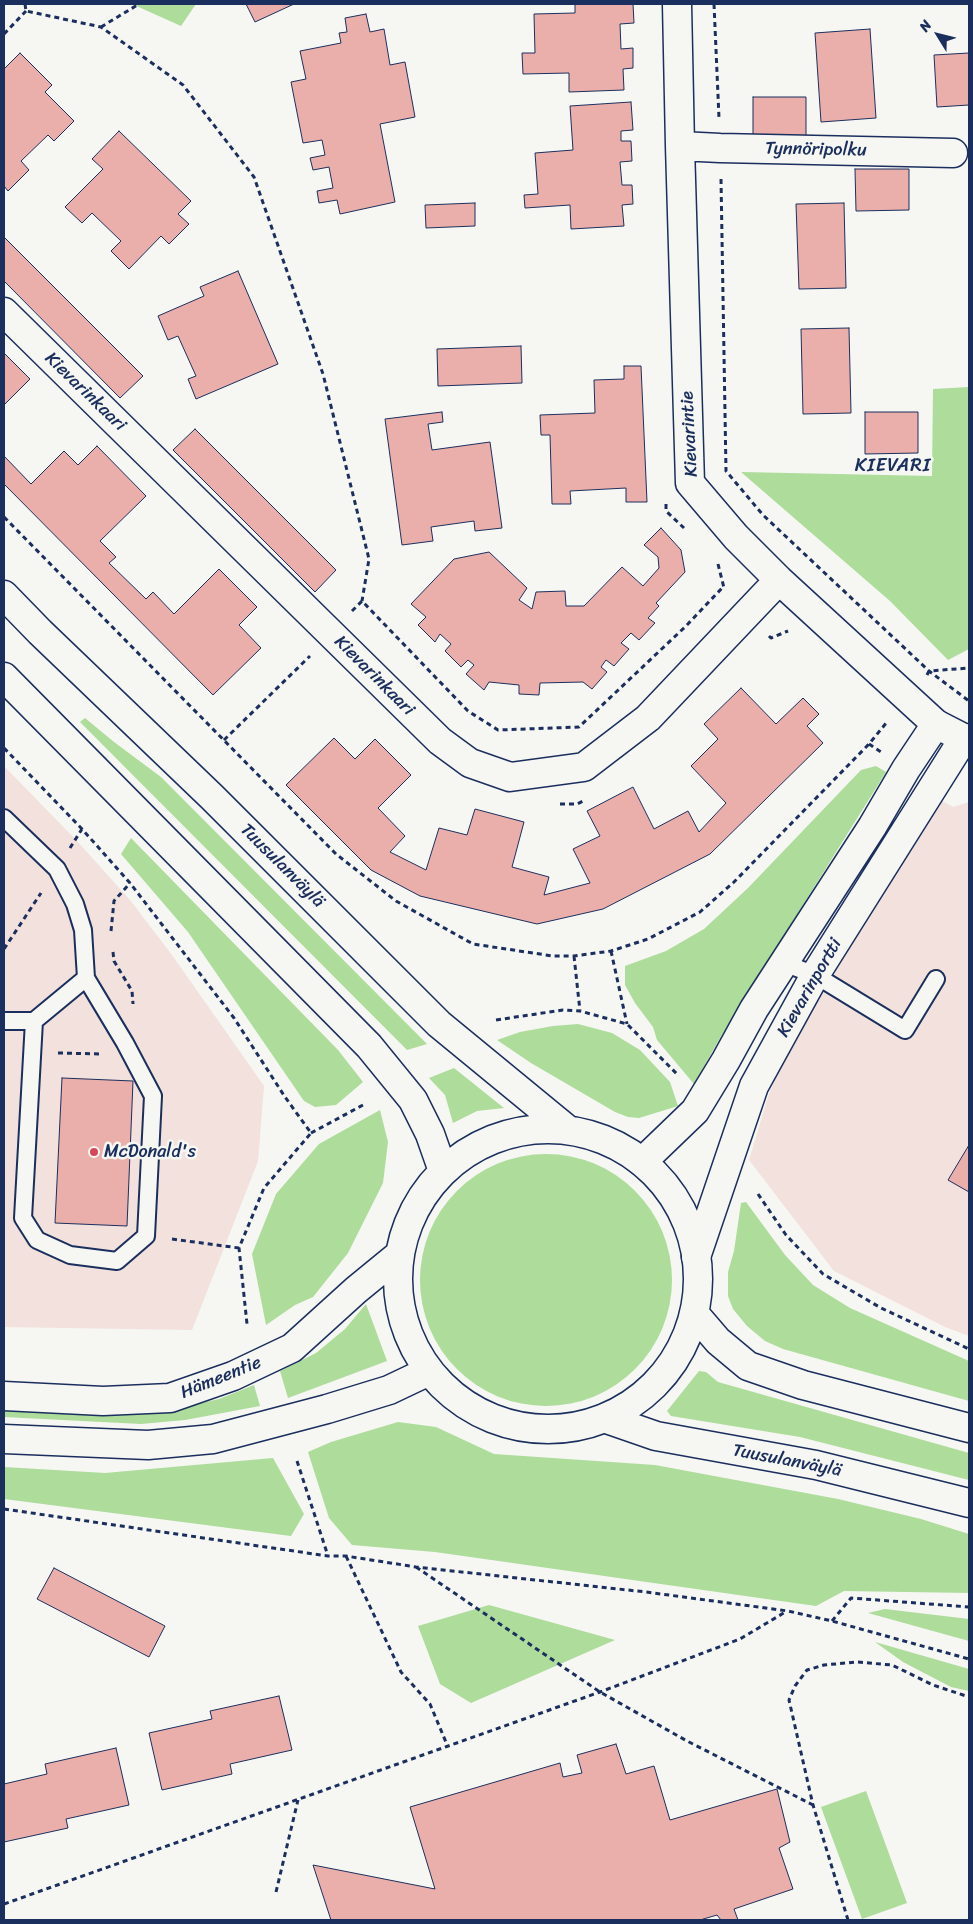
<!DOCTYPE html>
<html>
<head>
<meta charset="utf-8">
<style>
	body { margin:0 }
	#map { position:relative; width:973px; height:1924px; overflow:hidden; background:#f6f6f2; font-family:Sriracha,sans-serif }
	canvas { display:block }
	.frame { position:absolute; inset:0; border:5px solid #1b2f5e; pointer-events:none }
	.north { position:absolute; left:913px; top:10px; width:50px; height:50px; -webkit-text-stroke:4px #f6f6f2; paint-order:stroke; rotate:306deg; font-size:14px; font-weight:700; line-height:20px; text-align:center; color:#1b2f5e }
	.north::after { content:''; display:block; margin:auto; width:18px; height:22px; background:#1b2f5e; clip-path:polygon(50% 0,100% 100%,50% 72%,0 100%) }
</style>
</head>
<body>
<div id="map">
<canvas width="973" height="1924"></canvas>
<div class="frame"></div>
<div class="north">N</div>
</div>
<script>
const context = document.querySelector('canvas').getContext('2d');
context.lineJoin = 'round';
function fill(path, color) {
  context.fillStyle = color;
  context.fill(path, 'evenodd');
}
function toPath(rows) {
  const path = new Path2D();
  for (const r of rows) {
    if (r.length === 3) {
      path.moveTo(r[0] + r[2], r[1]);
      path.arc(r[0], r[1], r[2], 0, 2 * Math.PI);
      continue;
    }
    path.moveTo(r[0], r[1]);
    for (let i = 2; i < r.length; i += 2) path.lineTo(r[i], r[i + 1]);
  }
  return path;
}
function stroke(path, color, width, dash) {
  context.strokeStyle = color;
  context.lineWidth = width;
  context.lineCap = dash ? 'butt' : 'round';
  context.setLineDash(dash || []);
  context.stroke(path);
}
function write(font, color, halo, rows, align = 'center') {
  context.font = font + ' Sriracha,sans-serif';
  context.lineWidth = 5;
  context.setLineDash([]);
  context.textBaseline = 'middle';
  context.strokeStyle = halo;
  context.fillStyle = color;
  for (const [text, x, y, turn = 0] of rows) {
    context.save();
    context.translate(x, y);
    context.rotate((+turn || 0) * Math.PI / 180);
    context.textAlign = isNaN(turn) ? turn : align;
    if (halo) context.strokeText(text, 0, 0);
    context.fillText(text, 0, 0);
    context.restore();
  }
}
fill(toPath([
	[4,766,77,841,130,900,172,955,264,1086,258,1161,192,1330,4,1327],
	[939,799,953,807,969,802,969,1336,945,1327,834,1271,749,1160,768,1097,795,1032]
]), '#f2e1dc');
fill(toPath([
	[132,4,196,4,181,26],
	[969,387,969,649,948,660,890,601,741,472,932,476,933,389],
	[85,718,114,742,161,777,427,1044,407,1050,80,722],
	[876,766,886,772,720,1038,694,1084,657,1040,653,1027,635,1003,625,985,625,966,666,951,704,929,748,888,861,770],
	[131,838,338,1050,363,1082,336,1105,315,1107,304,1101,188,932,121,854],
	[578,1024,612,1033,640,1050,670,1082,678,1106,639,1118,628,1117,615,1112,531,1063,497,1040,520,1032,553,1026],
	[454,1068,504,1108,477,1111,453,1123,445,1095,429,1078],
	[380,1110,388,1142,383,1183,348,1253,313,1297,295,1305,266,1325,252,1254,276,1194,319,1144],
	[546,1280,126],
	[746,1202,785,1255,813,1285,850,1308,969,1361,969,1401,783,1349,765,1341,747,1326,733,1309,728,1296,728,1272,734,1251,741,1203],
	[366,1304,387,1361,288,1398,280,1371,316,1353,345,1329],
	[699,1371,706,1372,718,1382,969,1453,969,1480,800,1437,671,1416,667,1411],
	[254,1385,260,1406,185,1420,141,1424,4,1417,4,1409,142,1413,183,1407,219,1399],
	[398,1422,436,1427,494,1454,655,1465,838,1499,921,1519,969,1534,969,1593,844,1591,816,1606,435,1552,352,1545,329,1518,308,1452,331,1442],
	[273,1458,304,1514,291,1536,4,1499,4,1467,105,1473],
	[489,1605,615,1640,471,1703,440,1684,418,1626],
	[885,1609,969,1619,969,1641,868,1613],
	[875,1642,969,1669,969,1691,951,1687,903,1662],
	[866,1791,907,1903,862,1919,821,1807]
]), '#addc9b');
const building = toPath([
	[246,4,294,4,255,22,246,4],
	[575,4,633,4,634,23,620,24,621,49,633,48,633,68,623,69,624,90,569,92,569,73,523,74,522,53,535,53,534,14,575,13,575,4],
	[366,14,370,32,384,29,390,65,405,62,415,117,380,124,395,202,340,214,337,200,319,203,317,191,333,188,329,167,313,170,310,158,325,155,322,140,303,143,291,82,306,79,300,51,341,43,339,33,347,32,345,18,366,14],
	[870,29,876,118,821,122,815,33,870,29],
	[20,53,52,85,45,92,74,121,54,141,48,135,21,161,29,170,8,191,4,186,4,69,20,53],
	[969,53,969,105,937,107,934,55,969,53],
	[753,97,806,97,806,138,753,139,753,97],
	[631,102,633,130,621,131,621,141,631,141,632,161,620,162,622,185,632,185,633,204,622,205,624,226,571,229,570,205,525,208,524,195,538,194,535,153,573,150,570,106,631,102],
	[119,131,191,201,178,214,189,224,169,244,161,236,129,269,111,251,121,241,92,213,82,223,65,207,103,169,92,159,119,131],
	[855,169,909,169,909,210,856,211,855,169],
	[475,203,475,226,426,228,425,205,475,203],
	[844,203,846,288,799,289,796,204,844,203],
	[4,237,143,376,120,398,4,281,4,237],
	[238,271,278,364,196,399,188,379,196,376,178,336,168,340,158,316,204,296,200,287,238,271],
	[849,328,851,413,803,414,801,329,849,328],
	[521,346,522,383,438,386,437,349,521,346],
	[4,353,30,379,4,405,4,353],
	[624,366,641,366,647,502,626,502,626,488,570,491,571,504,552,504,550,435,541,435,540,415,595,413,594,380,624,379,624,366],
	[442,412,443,422,428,424,432,450,490,442,502,528,475,531,474,521,431,527,433,541,402,545,385,419,442,412],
	[865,412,918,412,918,453,865,454,865,412],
	[195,429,336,570,315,592,173,450,195,429],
	[97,446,146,496,100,541,116,557,109,563,146,599,153,592,174,614,219,569,257,607,239,625,261,648,213,695,4,484,4,456,31,484,64,451,78,465,97,446],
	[661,528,681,550,685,572,656,603,659,606,648,618,655,623,639,640,631,633,621,643,629,649,614,666,606,660,601,667,607,672,592,689,583,682,540,683,539,695,519,694,519,685,489,682,484,690,466,674,474,665,468,660,461,667,445,651,451,644,440,634,435,642,418,625,426,617,411,604,454,559,489,552,527,588,519,600,532,609,536,592,565,591,566,606,584,606,622,567,643,586,659,568,658,557,644,545,661,528],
	[741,688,776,724,803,698,819,714,807,726,823,743,710,854,603,909,537,924,420,896,371,870,286,785,334,738,355,759,375,739,411,775,378,808,405,836,390,852,426,870,439,828,467,835,475,809,524,822,512,867,549,877,544,895,590,883,573,849,600,836,587,811,633,787,654,829,688,811,699,832,726,803,691,766,718,739,704,724,741,688],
	[62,1078,133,1081,127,1226,55,1223,62,1078],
	[969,1145,969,1192,948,1180,969,1145],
	[54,1568,165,1626,149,1657,37,1599,54,1568],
	[279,1696,292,1750,230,1764,232,1774,162,1790,149,1733,212,1719,210,1711,279,1696],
	[616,1744,626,1774,654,1766,670,1820,777,1789,790,1842,779,1848,793,1889,734,1909,738,1920,721,1920,717,1915,700,1920,331,1920,313,1865,435,1889,410,1807,560,1763,563,1777,582,1773,577,1755,616,1744],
	[116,1748,129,1805,66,1819,68,1828,4,1842,4,1784,47,1774,45,1764,116,1748]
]);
fill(building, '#eaafaa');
stroke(building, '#1b2f5e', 1);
const lane = toPath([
	[4,818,57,869,75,904,83,930,86,978,34,1021,4,1021],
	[784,963,815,975,905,1030,936,979],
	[34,1021,23,1218,37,1240,70,1255,117,1261,146,1236,153,1096,125,1043,86,978]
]);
const street = toPath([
	[677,4,680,146,690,483,736,537,779,580,936,724,969,741],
	[680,146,720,148,953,153],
	[4,312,440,741,470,763,510,777,584,767,648,718,779,580]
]);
const secondary = toPath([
	[642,1162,695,1111,726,1060,754,1009,872,827,906,769,936,724],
	[696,1257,754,1086,815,975,964,738]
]);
const primary = toPath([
	[4,595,40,632,212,797,439,1024,568,1130],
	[4,677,369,1046,413,1100,430,1134,443,1171],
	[548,1279,150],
	[694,1313,718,1341,748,1366,803,1385,969,1428],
	[4,1396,103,1401,170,1398,233,1376,292,1348,356,1290,400,1254],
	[604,1418,656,1436,816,1465,969,1503],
	[4,1439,148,1445,213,1439,327,1409,389,1390,429,1371]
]);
stroke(lane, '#1b2f5e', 20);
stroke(street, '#1b2f5e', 31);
stroke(secondary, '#1b2f5e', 31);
stroke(primary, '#1b2f5e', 31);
stroke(toPath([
	[25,4,26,11,101,27,183,85,254,177,323,374,369,559,362,601],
	[714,4,719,118],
	[101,27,139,4],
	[4,34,26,11],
	[721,179,726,471,763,515,929,671,969,701],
	[666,504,666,511,684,528],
	[4,517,336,854,396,901,473,944,553,956,574,956,611,951,648,939,700,912,734,882,869,744,887,722],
	[718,564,724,588],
	[352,611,362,601,468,711,498,730,579,727,686,626,723,587],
	[769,636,771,638,788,631],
	[927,675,929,671,969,668],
	[224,740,310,656],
	[869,744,881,752],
	[4,748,82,829,130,883,234,1018,285,1097,311,1133,264,1188,239,1248,247,1324],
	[560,804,577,804,583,801],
	[70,848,82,829],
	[111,931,114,901,130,883],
	[4,949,41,893],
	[611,951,627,1024],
	[113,952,114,961,132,991,133,1004],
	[574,956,580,1011],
	[496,1020,563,1010,580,1011,627,1024,679,1076],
	[58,1053,102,1054],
	[311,1133,363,1105],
	[758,1194,786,1235,823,1274,881,1308,969,1349],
	[172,1239,239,1248],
	[297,1461,328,1556],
	[4,1509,328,1556,346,1556,416,1567,646,1592,788,1611,832,1621,969,1659],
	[346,1556,401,1672,430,1704,448,1747],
	[416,1567,600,1692,687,1741,813,1805],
	[832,1621,851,1598,969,1607],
	[276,1892,298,1800],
	[4,1904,600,1692,740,1639,787,1611],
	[848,1920,813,1805,789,1700,795,1686,807,1670,824,1665,857,1662,892,1665,933,1685,969,1697]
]), '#1b2f5e', 3, [5, 4]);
stroke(lane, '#f6f6f2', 16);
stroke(street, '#f6f6f2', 28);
stroke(secondary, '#f6f6f2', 28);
stroke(primary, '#f6f6f2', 28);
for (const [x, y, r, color] of [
	[94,1152,5,"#d1495b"]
]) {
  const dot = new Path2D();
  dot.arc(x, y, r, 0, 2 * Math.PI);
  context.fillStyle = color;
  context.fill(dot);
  stroke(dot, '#f6f6f2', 2);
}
write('18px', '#1b2f5e', '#f6f6f2', [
	["Tynnöripolku",816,150,1],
	["Kievarinkaari",85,392,44],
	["Kievarintie",690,434,-93],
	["Kievarinkaari",374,676,45],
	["Tuusulanväylä",282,866,45],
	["Kievarinportti",810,988,-60],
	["Hämeentie",221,1378,-22],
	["Tuusulanväylä",787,1461,11]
]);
write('18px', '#1b2f5e', '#f6f6f2', [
	["McDonald's",104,1152]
], 'left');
context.letterSpacing = '1px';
write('19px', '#1b2f5e', '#f6f6f2', [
	["KIEVARI",893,466]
]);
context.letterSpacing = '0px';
</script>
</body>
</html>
